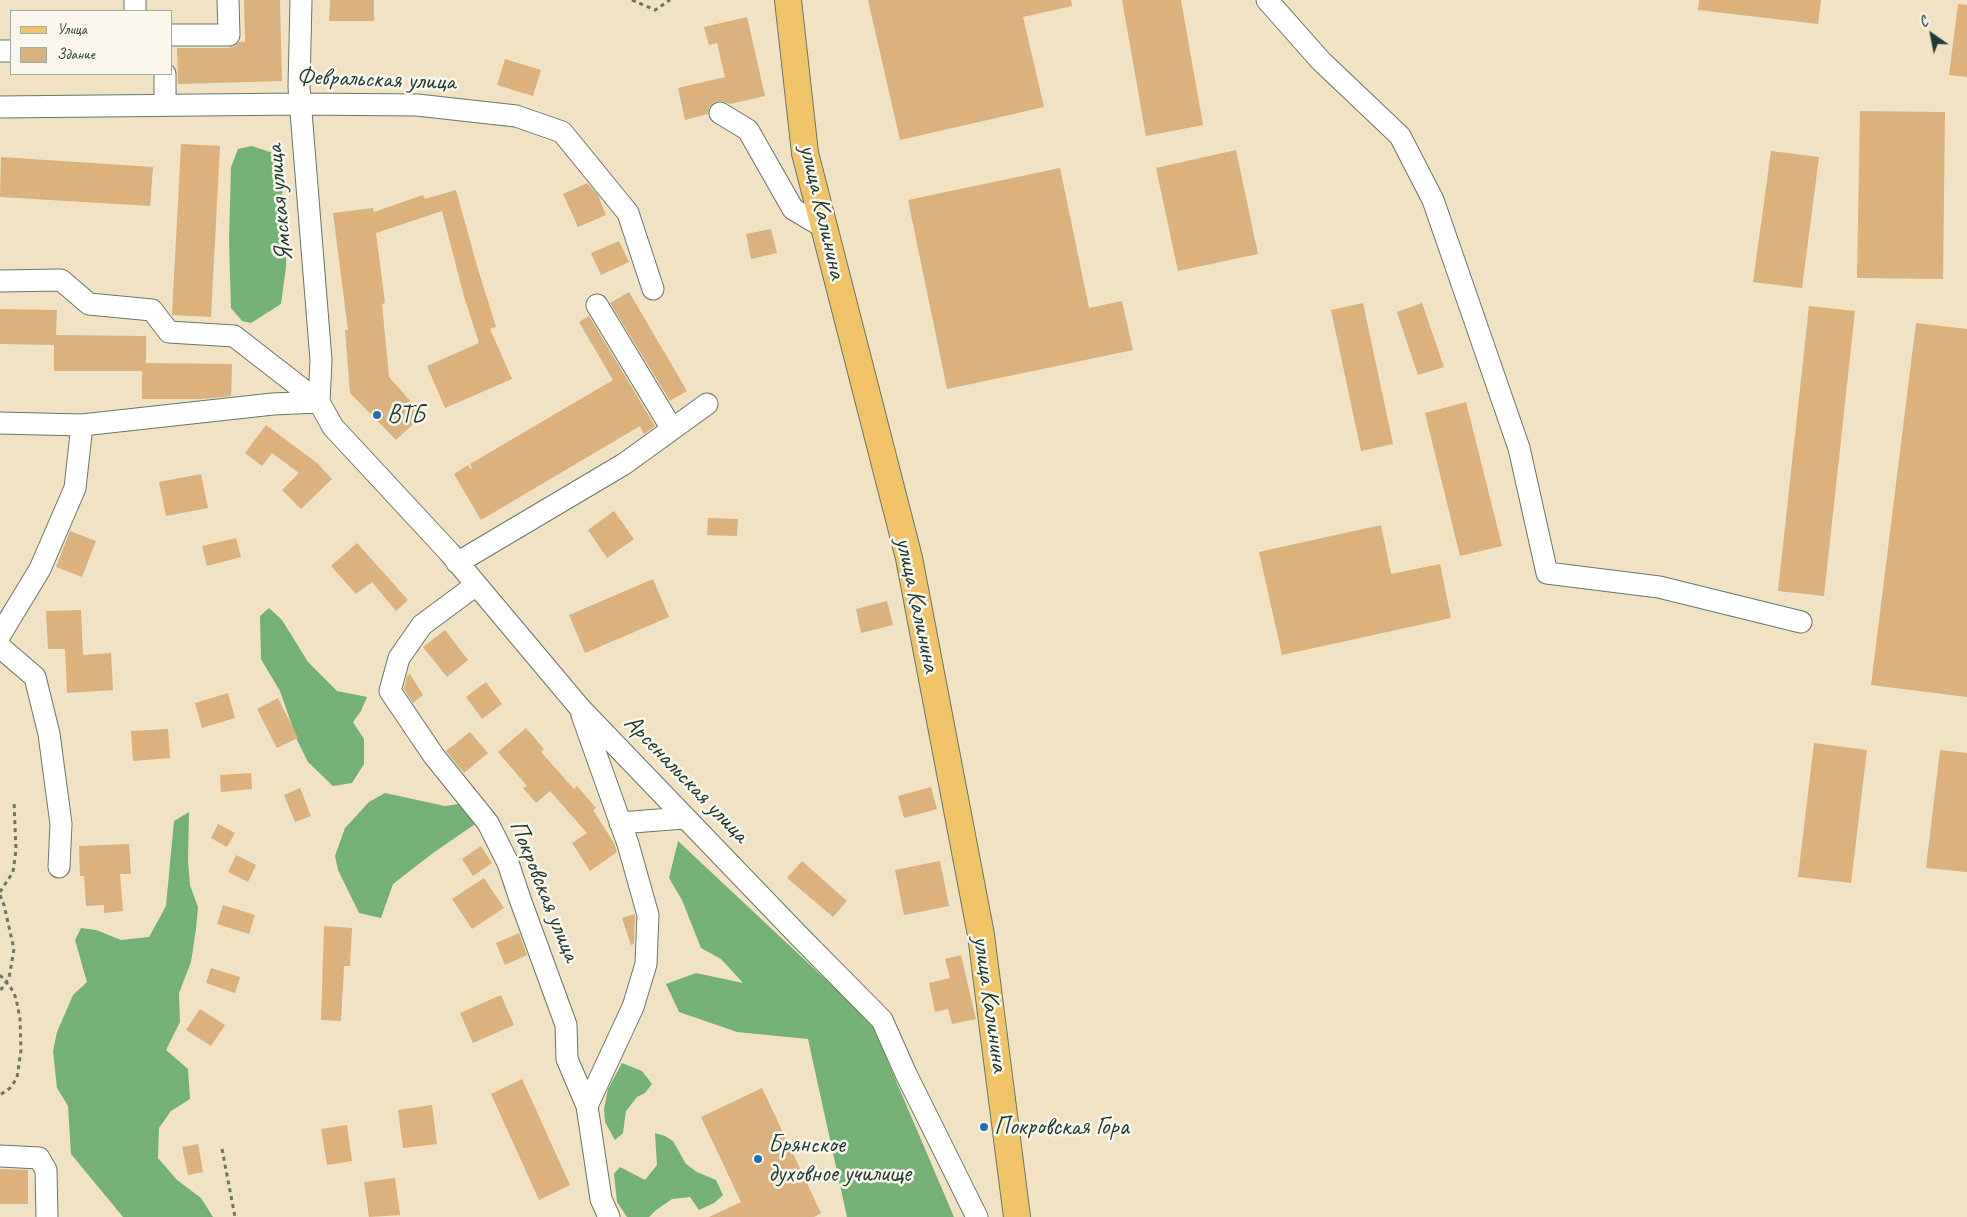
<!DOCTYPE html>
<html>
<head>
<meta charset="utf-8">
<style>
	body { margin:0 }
	#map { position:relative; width:1967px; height:1217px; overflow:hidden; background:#f0e2c3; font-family:Caveat,sans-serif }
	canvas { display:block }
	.legend { position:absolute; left:10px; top:10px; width:162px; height:65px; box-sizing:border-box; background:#fbf7ec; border:1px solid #a3ada2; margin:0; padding:6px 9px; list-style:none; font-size:15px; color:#1f3d34 }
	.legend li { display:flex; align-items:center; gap:10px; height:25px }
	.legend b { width:25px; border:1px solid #a3ada2 }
	.north { position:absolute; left:1907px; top:10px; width:50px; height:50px; -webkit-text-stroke:4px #fbf7ec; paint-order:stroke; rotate:327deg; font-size:14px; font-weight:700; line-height:20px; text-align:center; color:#1f3d34 }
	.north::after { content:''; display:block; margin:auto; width:18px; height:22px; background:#1f3d34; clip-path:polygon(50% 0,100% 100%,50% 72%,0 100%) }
</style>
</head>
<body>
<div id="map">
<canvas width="1967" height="1217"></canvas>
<ul class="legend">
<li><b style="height:6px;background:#f1c369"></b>Улица</li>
<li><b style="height:14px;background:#dbb17d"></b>Здание</li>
</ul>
<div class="north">С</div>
</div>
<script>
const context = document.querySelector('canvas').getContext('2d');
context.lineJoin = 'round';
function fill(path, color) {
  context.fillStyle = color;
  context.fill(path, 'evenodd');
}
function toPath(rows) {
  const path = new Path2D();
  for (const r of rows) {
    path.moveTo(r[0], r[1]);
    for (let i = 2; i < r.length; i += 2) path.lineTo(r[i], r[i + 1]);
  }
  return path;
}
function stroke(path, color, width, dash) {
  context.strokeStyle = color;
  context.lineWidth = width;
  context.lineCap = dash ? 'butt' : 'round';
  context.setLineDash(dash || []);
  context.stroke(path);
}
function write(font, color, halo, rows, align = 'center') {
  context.font = font + ' Caveat,sans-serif';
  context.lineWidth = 5;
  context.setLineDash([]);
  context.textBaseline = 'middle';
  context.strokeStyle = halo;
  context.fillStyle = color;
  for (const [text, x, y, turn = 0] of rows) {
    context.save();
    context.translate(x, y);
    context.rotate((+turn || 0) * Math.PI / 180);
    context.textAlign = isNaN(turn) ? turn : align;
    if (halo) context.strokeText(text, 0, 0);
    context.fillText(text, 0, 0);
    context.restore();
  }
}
fill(toPath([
	[252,146,273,153,283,175,282,196,286,232,286,267,281,304,251,323,242,321,231,308,229,241,231,167,238,149],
	[269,608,282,620,308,662,337,691,367,697,361,711,353,722,364,739,364,764,352,783,333,786,308,762,297,740,280,691,261,659,260,616],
	[385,793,445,806,466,803,478,822,433,853,393,884,381,918,359,913,338,870,335,856,345,828,369,802],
	[189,812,188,861,190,885,198,907,196,929,191,962,179,993,180,1022,166,1050,188,1069,190,1099,171,1111,159,1128,158,1158,177,1180,201,1198,213,1217,123,1217,71,1154,68,1106,57,1088,53,1051,57,1032,73,995,87,982,75,940,81,928,96,930,121,940,149,937,166,906,174,821],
	[678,841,871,1022,954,1217,847,1217,808,1039,737,1032,679,1012,666,984,696,973,743,983,721,959,701,948,682,900,669,878],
	[622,1063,642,1071,652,1084,645,1093,637,1097,626,1111,623,1133,615,1140,605,1122,604,1109,608,1089],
	[655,1133,665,1136,673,1141,686,1164,697,1172,716,1180,723,1195,714,1203,699,1210,690,1197,672,1199,655,1211,649,1217,627,1217,617,1202,614,1174,620,1167,645,1180,657,1165]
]), '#73b274');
fill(toPath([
	[244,0,280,0,282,81,178,84,177,48,229,48,235,46,239,42,245,42],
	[330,0,374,0,374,21,329,21],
	[868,0,1071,0,1072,6,1023,17,1044,107,900,140],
	[1122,0,1181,0,1203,125,1146,136],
	[1699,0,1821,0,1818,24,1698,10],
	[1958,4,1967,5,1967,77,1949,75],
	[747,17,765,96,730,104,721,101,714,102,709,107,708,114,685,120,678,88,725,77,717,43,709,45,704,27],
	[505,59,541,70,533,96,497,85],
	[1860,111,1945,112,1943,279,1857,278],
	[181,144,220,146,211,317,172,315],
	[1236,150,1258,254,1178,271,1156,168],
	[1771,151,1819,157,1802,288,1753,282],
	[1,157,153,167,150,206,0,197],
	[1060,168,1089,308,1122,301,1133,350,947,389,908,200],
	[587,183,598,195,606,215,578,227,563,194],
	[456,190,477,266,496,327,490,329,512,379,445,408,427,366,479,343,463,293,442,211,376,233,385,303,382,304,389,377,423,415,396,440,350,393,345,330,348,330,333,213,373,208,374,212,423,195,425,199],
	[771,229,777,253,751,259,746,234],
	[619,241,629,262,601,275,591,253],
	[629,292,687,391,670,401,610,303],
	[1363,303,1393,444,1361,451,1331,310],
	[1422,303,1444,367,1418,375,1397,312],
	[1809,306,1855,311,1824,596,1778,591],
	[0,309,57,310,56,335,146,336,146,363,232,364,231,396,202,399,142,399,142,371,54,371,54,345,0,344],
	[589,316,655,426,644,434,640,426,481,520,454,474,468,465,473,471,470,464,613,380,579,322],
	[1916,323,1967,329,1967,697,1871,685],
	[1466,402,1502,546,1460,556,1425,413],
	[266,425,317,463,332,479,301,509,282,490,299,473,272,453,262,466,245,453],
	[201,474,208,508,166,516,159,482],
	[614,511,634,539,607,558,588,530],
	[708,518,738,519,737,536,707,535],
	[1381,525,1391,574,1440,564,1451,618,1282,655,1259,552],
	[70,531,96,541,82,577,56,567],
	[236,538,241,557,207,566,202,546],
	[357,543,408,600,396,611,372,582,356,594,331,566],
	[653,579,669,617,585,653,569,615],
	[887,601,893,625,861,633,856,609],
	[81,610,83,655,111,653,113,690,67,693,65,649,48,649,46,611],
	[445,630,468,660,447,677,423,647],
	[410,674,423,695,413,703,404,689,407,676],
	[486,682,502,704,482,719,466,697],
	[228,693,235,718,202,728,195,703],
	[278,698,298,738,277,748,257,709],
	[526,728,544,749,541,752,574,789,577,786,596,808,593,810,614,843,617,852,590,871,572,843,587,833,550,791,536,803,523,788,527,786,498,752],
	[168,729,170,758,133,761,131,731],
	[470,732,488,753,464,773,446,751],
	[1814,743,1867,750,1851,883,1798,877],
	[1940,750,1967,753,1967,872,1926,868],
	[251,773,252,789,221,792,220,775],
	[931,787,937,809,904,818,898,796],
	[300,788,311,816,295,822,284,795],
	[218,824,235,833,227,847,211,838],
	[129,844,131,874,120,874,123,911,104,913,104,905,86,906,84,876,80,876,79,846],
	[481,846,492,863,473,876,462,859],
	[236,855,256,865,248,882,228,872],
	[802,861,847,901,833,917,787,878],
	[940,861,949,906,904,915,895,870],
	[484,878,504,908,472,929,452,899],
	[223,905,255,915,249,934,217,924],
	[635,914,634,944,631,945,622,918],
	[324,926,352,928,350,966,344,966,341,1021,321,1020],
	[519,933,527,955,505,965,496,943],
	[961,955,976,1019,952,1024,948,1009,935,1012,929,983,950,978,945,959],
	[211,968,240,977,235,993,206,983],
	[501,995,514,1025,473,1043,460,1013],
	[200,1009,225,1025,211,1046,186,1030],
	[522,1079,570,1185,539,1200,491,1094],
	[762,1088,821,1213,814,1217,709,1217,741,1202,701,1117],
	[432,1105,437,1144,403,1148,398,1110],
	[347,1125,352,1161,327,1165,321,1129],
	[198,1144,203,1172,188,1175,182,1147],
	[0,1169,28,1170,28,1204,0,1204],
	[395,1178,400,1215,369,1217,364,1182]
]), '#dbb17d');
const minor = toPath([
	[301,0,299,87,321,360,319,402],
	[1267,0,1321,61,1400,136,1433,200,1519,448,1547,573,1659,587,1801,622],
	[135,11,135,0],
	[171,35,229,35,228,0],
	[0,51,11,51],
	[165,74,165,105],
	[0,107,300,104,417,105,516,116,562,132,628,213,653,289],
	[720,113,748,130,793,209,825,228],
	[0,281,61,280,89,304,152,310,169,332,234,336,319,402,333,427,449,552,580,708,799,936,882,1020,906,1074,977,1217],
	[597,305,672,429],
	[0,423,82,425,273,404,319,402],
	[457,563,624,464,707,404],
	[476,585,422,625,399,658,390,691,434,756,488,823,508,863,520,899,566,1025,567,1059,587,1106,601,1199,609,1217],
	[0,635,40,569,75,488,82,425],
	[0,647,35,677,49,734,61,824,59,867],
	[582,715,628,844,648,915,646,964,633,1007,587,1106],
	[620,823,684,818],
	[0,1156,39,1158,46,1170,47,1217]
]);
const major = toPath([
	[788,0,805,153,909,558,981,935,1017,1217]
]);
stroke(minor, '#687766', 23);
stroke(major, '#687766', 28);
stroke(toPath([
	[632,0,655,10,670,0],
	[0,892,13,872,16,850,14,801],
	[0,895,4,905,14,949,9,978,0,991],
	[0,975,11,988,16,998,20,1019,21,1050,17,1078,10,1088,0,1095],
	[222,1149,235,1217]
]), '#687766', 3, [4, 4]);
stroke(minor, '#fff', 21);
stroke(major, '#f1c369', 26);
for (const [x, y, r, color] of [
	[377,415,5,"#1f6fb2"],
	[984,1127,5,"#1f6fb2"],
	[758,1159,5,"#1f6fb2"]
]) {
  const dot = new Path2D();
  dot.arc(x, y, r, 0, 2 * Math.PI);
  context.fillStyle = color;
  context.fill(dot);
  stroke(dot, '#fbf7ec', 2);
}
write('25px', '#1f3d34', '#fbf7ec', [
	["Февральская улица",376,80,2],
	["Ямская улица",280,203,-95],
	["улица Калинина",822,212,77],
	["улица Калинина",917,605,78],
	["Арсенальская улица",686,779,46],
	["Покровская улица",544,891,68],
	["улица Калинина",990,1004,82]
]);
write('25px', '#1f3d34', '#fbf7ec', [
	["ВТБ",387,415],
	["Покровская Гора",994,1127],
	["Брянское",768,1145],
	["духовное училище",768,1174]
], 'left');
</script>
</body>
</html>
